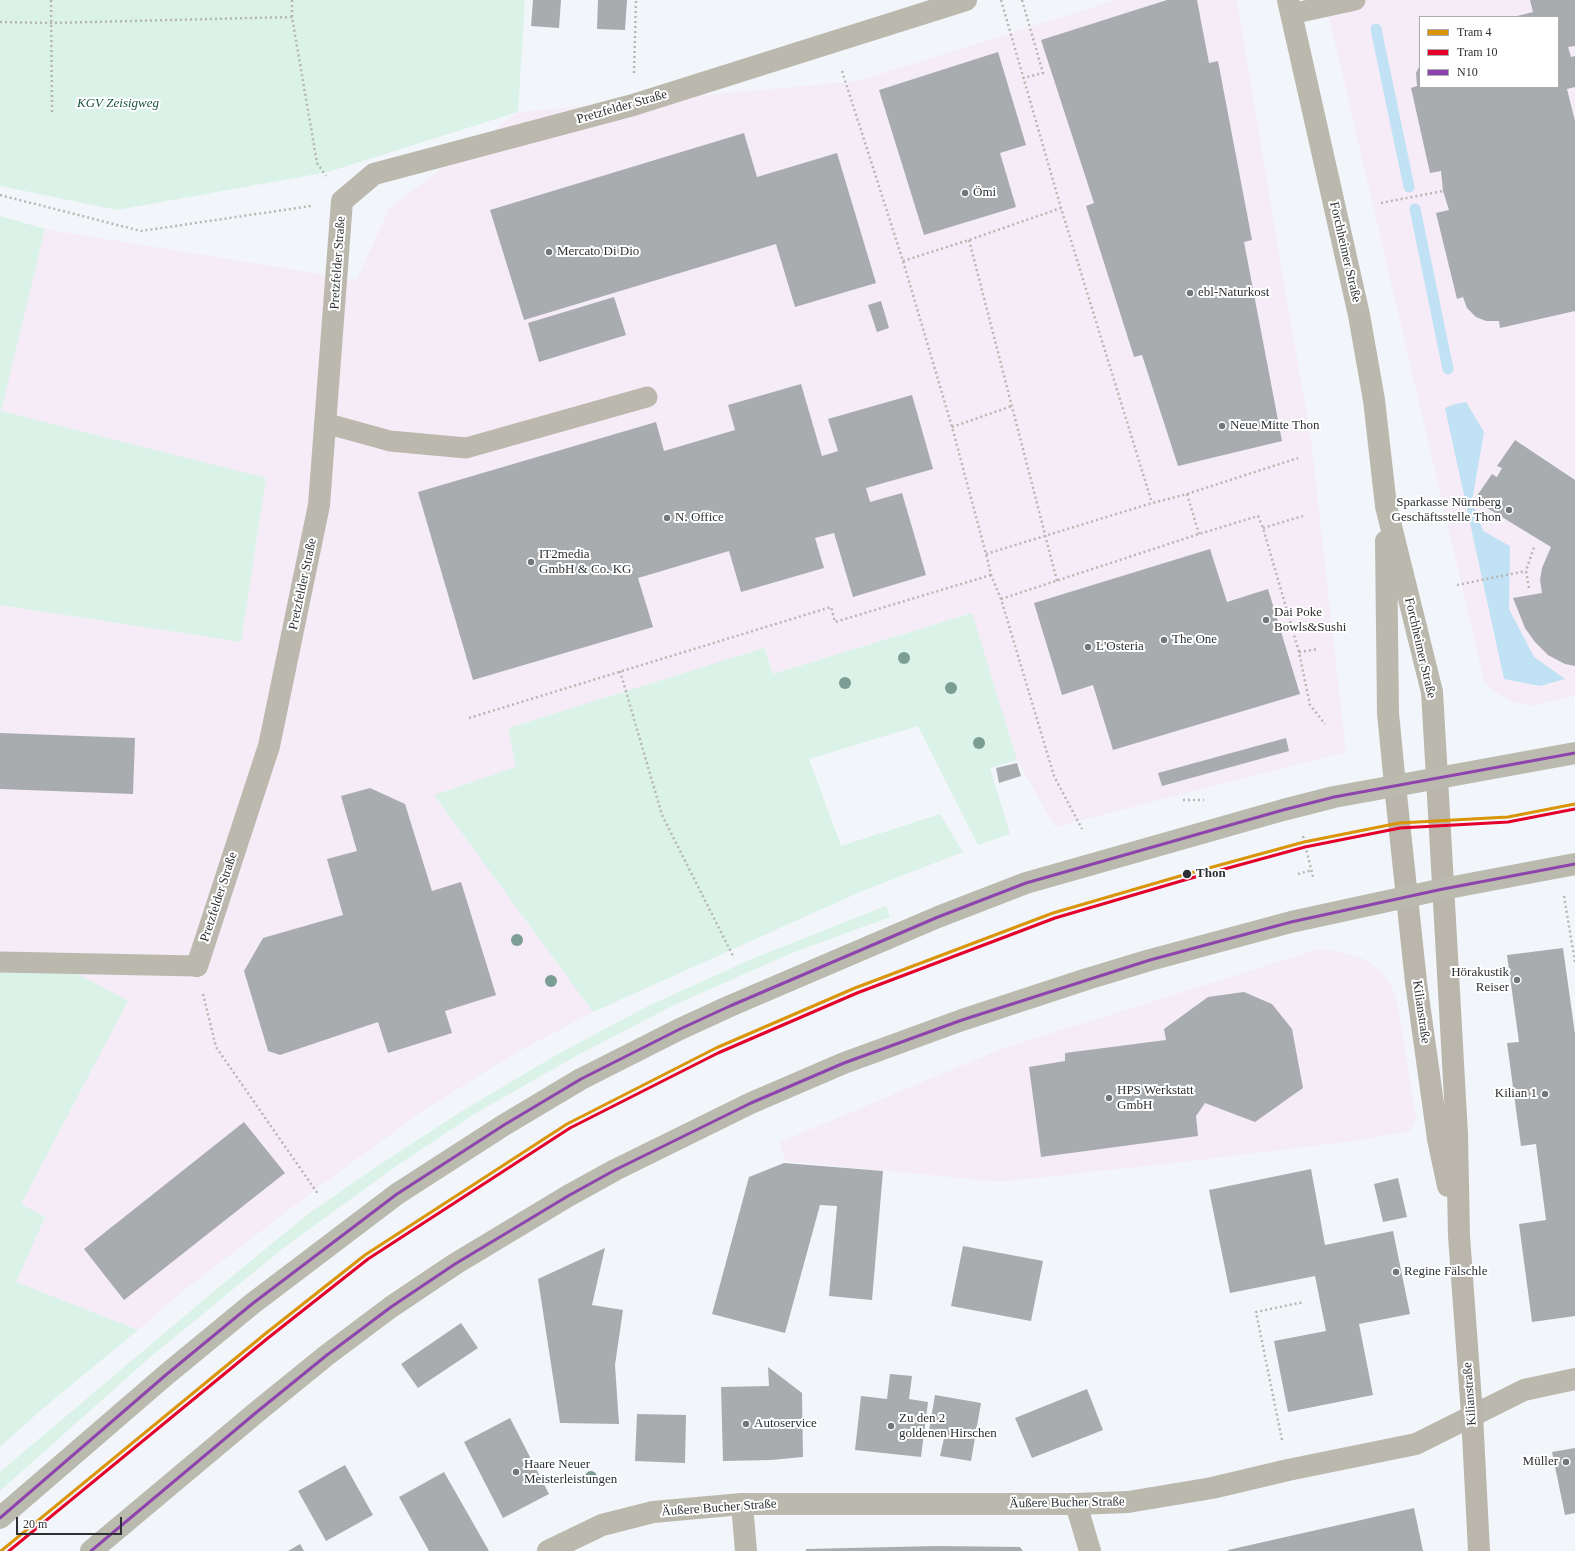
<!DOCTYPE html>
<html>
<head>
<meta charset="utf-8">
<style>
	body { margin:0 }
	#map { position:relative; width:1575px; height:1551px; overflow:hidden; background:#f2f6fa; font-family:"Times New Roman",serif }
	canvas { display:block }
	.legend { position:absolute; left:1419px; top:16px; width:140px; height:72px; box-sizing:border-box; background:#fff; border:1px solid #abacad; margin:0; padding:5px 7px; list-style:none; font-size:12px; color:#2d3033 }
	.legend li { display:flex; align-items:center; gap:8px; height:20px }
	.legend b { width:20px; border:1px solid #abacad }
	.scale { position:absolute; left:16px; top:1517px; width:106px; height:18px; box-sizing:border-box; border:2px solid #2d3033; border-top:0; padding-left:5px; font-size:12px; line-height:14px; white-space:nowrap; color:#2d3033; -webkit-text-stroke:3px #fff; paint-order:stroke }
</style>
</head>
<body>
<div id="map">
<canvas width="1575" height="1551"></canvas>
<ul class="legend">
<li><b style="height:5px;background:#d99408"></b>Tram 4</li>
<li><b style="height:5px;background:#e4002b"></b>Tram 10</li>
<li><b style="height:5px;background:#8e44ad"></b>N10</li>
</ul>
<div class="scale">20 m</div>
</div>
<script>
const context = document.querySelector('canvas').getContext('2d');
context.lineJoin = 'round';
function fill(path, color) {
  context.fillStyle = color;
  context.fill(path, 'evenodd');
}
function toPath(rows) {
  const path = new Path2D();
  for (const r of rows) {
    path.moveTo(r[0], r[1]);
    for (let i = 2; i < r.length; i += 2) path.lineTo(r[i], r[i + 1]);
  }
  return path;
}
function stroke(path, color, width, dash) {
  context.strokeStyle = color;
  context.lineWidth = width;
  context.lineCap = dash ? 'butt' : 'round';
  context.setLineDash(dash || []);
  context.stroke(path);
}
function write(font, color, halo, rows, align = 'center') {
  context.font = font + ' "Times New Roman",serif';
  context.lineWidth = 4;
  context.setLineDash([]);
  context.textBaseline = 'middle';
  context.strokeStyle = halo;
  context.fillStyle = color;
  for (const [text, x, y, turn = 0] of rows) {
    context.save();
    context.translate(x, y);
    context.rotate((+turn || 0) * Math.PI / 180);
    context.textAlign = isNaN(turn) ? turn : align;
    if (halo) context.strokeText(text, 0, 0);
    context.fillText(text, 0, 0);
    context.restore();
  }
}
fill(toPath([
	[1116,0,1237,0,1282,271,1311,439,1346,752,1055,827,1017,760,971,613,773,674,765,648,508,728,516,767,434,795,593,1012,514,1054,421,1112,315,1190,179,1294,138,1330,16,1282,45,1217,21,1204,128,1001,0,971,0,605,241,642,266,478,0,411,45,229,357,280,389,208,518,112,858,81],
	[1325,0,1575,0,1575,696,1531,706,1513,702,1495,692,1484,681],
	[1420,17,1558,17,1558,87,1420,87],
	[1316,950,1339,951,1364,959,1381,971,1392,987,1397,999,1416,1119,1410,1131,1354,1141,1191,1161,1009,1181,991,1181,785,1161,780,1142,1001,1049]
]), '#f5ecf7');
fill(toPath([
	[0,0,525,0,518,112,328,172,117,210,0,186],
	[0,216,45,229,1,411,266,478,241,642,0,605],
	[972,613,1017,760,990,768,1010,834,978,845,918,726,809,759,841,846,940,814,963,852,860,892,593,1012,434,795,516,767,508,728,764,648,773,674],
	[886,906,890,917,792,953,674,1005,576,1056,476,1113,395,1167,282,1249,148,1359,0,1491,0,1472,7,1466,219,1287,307,1215,373,1169,462,1111,558,1054,650,1005,754,958],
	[0,971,78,974,128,1001,21,1204,45,1217,16,1282,138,1330,41,1410,0,1447]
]), '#daf2e8');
fill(toPath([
	[1466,402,1484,432,1472,501,1483,531,1510,546,1509,609,1534,657,1565,679,1540,686,1504,679,1445,408,1455,404]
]), '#c0e2f4');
stroke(toPath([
	[1376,29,1409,187],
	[1415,209,1448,369]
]), '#c0e2f4', 11);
fill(toPath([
	[533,0,561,0,559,28,531,26],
	[598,0,627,0,625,30,597,29],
	[1167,0,1197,0,1209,63,1218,61,1252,240,1244,242,1282,441,1178,466,1142,355,1134,357,1086,206,1094,203,1041,40],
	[1530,0,1575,0,1575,46,1568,47,1571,57,1575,56,1575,87,1567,89,1575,121,1575,311,1500,328,1499,321,1486,321,1476,317,1467,308,1463,297,1457,299,1436,213,1449,210,1443,191,1441,171,1430,173,1411,88,1417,86,1416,73,1420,65,1420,87,1558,87,1558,17,1513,17,1533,12],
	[998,52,1026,145,1000,153,1016,207,924,235,879,90],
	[744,133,757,177,837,153,876,283,795,307,776,244,524,320,490,210],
	[614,297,626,335,539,362,528,323],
	[881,301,889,328,877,332,868,305],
	[801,384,822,456,838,451,828,419,912,395,933,469,866,488,870,502,902,493,926,575,853,597,834,533,815,538,824,568,741,592,729,551,638,578,653,627,473,680,418,492,656,422,664,451,735,430,728,405],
	[1515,440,1575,480,1575,666,1565,664,1548,655,1535,642,1525,628,1513,598,1542,593,1540,580,1542,568,1551,547,1474,500,1492,474,1497,477,1502,468,1497,466],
	[1210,549,1227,602,1268,589,1300,694,1113,750,1093,685,1062,695,1034,603],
	[0,733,135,738,133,794,0,789],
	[1286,738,1289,751,1162,786,1158,773],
	[1017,763,1021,776,999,783,996,768],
	[370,788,405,804,432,891,461,882,496,995,445,1011,452,1033,388,1053,378,1022,280,1055,268,1051,244,971,263,938,343,915,327,859,357,851,341,796],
	[1563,948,1575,1034,1575,1316,1532,1322,1519,1224,1546,1220,1536,1144,1521,1146,1507,1043,1519,1042,1507,955],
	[1244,992,1272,1004,1292,1029,1303,1088,1255,1122,1205,1103,1196,1116,1198,1136,1041,1157,1029,1067,1065,1061,1065,1053,1166,1040,1164,1029,1208,997],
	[244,1122,285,1173,124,1300,84,1249],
	[784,1163,883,1171,872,1300,829,1296,837,1206,820,1205,785,1333,712,1314,749,1177],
	[1311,1169,1325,1245,1393,1231,1410,1314,1359,1324,1373,1395,1288,1412,1274,1341,1326,1331,1315,1276,1230,1293,1209,1190],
	[1398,1178,1407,1217,1383,1222,1374,1184],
	[963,1246,1043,1261,1031,1321,951,1306],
	[605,1248,592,1305,623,1310,615,1365,619,1424,560,1423,538,1279],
	[461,1323,478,1348,418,1388,401,1364],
	[768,1367,802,1393,803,1457,771,1460,723,1461,721,1387,769,1386],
	[890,1374,912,1376,909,1399,928,1402,921,1457,855,1450,861,1396,887,1399],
	[1087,1389,1103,1430,1032,1458,1015,1418],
	[935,1395,981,1403,971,1461,940,1456,944,1438,928,1436],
	[637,1414,686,1415,685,1463,635,1461],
	[510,1418,549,1494,503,1518,464,1442],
	[1575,1448,1575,1513,1565,1515,1552,1452],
	[345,1465,373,1515,326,1541,298,1491],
	[444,1472,489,1551,429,1551,399,1497],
	[1414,1508,1423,1551,1228,1551,1228,1550],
	[300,1544,304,1551,288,1551],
	[937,1546,1020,1547,1023,1551,806,1551,806,1549]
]), '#a8acaf');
stroke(toPath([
	[51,0,52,112],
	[292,0,292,17,317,163,326,176],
	[1001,0,1061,208,1152,503],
	[1022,0,1043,73,1023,78],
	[0,22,51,23,292,17],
	[842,71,903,261,952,427,986,554,991,575,1001,599,1054,776,1082,829],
	[634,73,636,0],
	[0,195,141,231,311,206],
	[1381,203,1443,191],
	[969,240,1057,581],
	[903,261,969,240,1061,208],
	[952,427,1012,406],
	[1187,494,1199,534],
	[1263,528,1303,516],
	[986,554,1152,503,1187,494,1298,458],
	[1457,585,1526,571],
	[1529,588,1526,571,1534,547],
	[1001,599,1199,534,1258,516,1263,528,1299,652,1310,705,1325,724],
	[1299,652,1318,649],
	[620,671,662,815,734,958],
	[469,718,831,607,835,622,991,575],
	[1183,800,1204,800],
	[1303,836,1313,877],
	[1298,874,1312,870],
	[1564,896,1575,962],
	[203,994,216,1047,318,1194],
	[1282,1440,1256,1312,1304,1302]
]), '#b7b6b1', 2.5, [2, 3]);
stroke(toPath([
	[1291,14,1355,0],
	[325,423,390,441,466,448,647,397],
	[0,962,197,966]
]), '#bbb8ae', 21);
stroke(toPath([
	[1288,0,1359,315,1374,400,1386,506,1432,692,1437,778],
	[1386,541,1388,713,1395,785],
	[197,966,269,746,319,505,342,201,374,174,633,105,966,0],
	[742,1504,746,1551],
	[1076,1504,1090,1551],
	[548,1551,602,1525,653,1512,742,1504,1076,1504,1128,1502,1212,1488,1288,1470,1416,1444,1524,1390,1575,1379]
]), '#bbb8ae', 22);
stroke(toPath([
	[1437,778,1457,1134,1459,1236,1472,1415,1479,1551],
	[1395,785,1416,982,1438,1139,1448,1186]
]), '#bab6ac', 22);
stroke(toPath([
	[0,1518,167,1374,252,1304,397,1194,504,1125,581,1079,680,1029,730,1006,938,917,1026,883,1283,810,1334,797,1575,753],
	[91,1551,258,1411,327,1355,391,1307,455,1264,568,1196,615,1170,751,1103,844,1063,962,1020,1087,979,1150,960,1291,922,1443,889,1575,864]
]), '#bbbaaf', 22);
stroke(toPath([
	[0,1518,167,1374,252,1304,397,1194,504,1125,581,1079,680,1029,730,1006,938,917,1026,883,1283,810,1334,797,1575,753],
	[91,1551,258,1411,327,1355,391,1307,455,1264,568,1196,615,1170,751,1103,844,1063,962,1020,1150,960,1291,922,1443,889,1575,864]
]), '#8e44ad', 3);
stroke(toPath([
	[1,1551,265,1334,365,1255,567,1124,716,1048,855,988,1053,913,1187,874,1304,842,1399,823,1508,817,1575,804]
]), '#d99408', 3);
stroke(toPath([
	[9,1551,268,1338,368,1259,570,1128,718,1053,857,993,1055,918,1188,879,1305,847,1400,828,1508,822,1575,809]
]), '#e4002b', 3);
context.fillStyle = '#7b9d93';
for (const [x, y] of [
	[904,658],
	[845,683],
	[951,688],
	[979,743],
	[517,940],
	[551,981],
	[591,1477]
]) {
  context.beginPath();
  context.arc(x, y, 6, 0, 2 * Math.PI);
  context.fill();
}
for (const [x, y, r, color] of [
	[965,193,4,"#727579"],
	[549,252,4,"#727579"],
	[1190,293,4,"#727579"],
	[1222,426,4,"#727579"],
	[1509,510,4,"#727579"],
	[667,518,4,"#727579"],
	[531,562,4,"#727579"],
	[1266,620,4,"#727579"],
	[1164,640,4,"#727579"],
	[1088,647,4,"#727579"],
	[1187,874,5,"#2d3033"],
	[1517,980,4,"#727579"],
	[1545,1094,4,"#727579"],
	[1109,1098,4,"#727579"],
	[1396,1272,4,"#727579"],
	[746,1424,4,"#727579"],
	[891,1426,4,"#727579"],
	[1566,1462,4,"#727579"],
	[516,1472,4,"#727579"]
]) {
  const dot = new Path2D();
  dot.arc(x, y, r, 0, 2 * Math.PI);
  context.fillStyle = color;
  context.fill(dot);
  stroke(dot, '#fff', 1.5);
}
write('italic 13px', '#1a543e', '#fff', [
	["KGV Zeisigweg",118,104]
]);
write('13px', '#2d3033', '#fff', [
	["Pretzfelder Straße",622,107,-16],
	["Forchheimer Straße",1345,252,77],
	["Pretzfelder Straße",338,263,-86],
	["Pretzfelder Straße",303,584,-78],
	["Forchheimer Straße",1420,648,77],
	["Pretzfelder Straße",219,897,-72],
	["Kilianstraße",1421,1012,82],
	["Kilianstraße",1470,1394,-94],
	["Äußere Bucher Straße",1067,1503,-1],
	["Äußere Bucher Straße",719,1508,-4]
]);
write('13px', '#2d3033', '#fff', [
	["Ömi",973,193],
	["Mercato Di Dio",557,252],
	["ebl-Naturkost",1198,293],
	["Neue Mitte Thon",1230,426],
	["Sparkasse Nürnberg",1501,503,"right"],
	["Geschäftsstelle Thon",1501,518,"right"],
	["N. Office",675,518],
	["IT2media",539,555],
	["GmbH & Co. KG",539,570],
	["Dai Poke",1274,613],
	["Bowls&Sushi",1274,628],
	["The One",1172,640],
	["L'Osteria",1096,647],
	["Hörakustik",1509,973,"right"],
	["Reiser",1509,988,"right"],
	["HPS Werkstatt",1117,1091],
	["GmbH",1117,1106],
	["Kilian 1",1537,1094,"right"],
	["Regine Fälschle",1404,1272],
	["Zu den 2",899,1419],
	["goldenen Hirschen",899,1434],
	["Autoservice",754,1424],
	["Müller",1558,1462,"right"],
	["Haare Neuer",524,1465],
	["Meisterleistungen",524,1480]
], 'left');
write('bold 13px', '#2d3033', '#fff', [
	["Thon",1196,874]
], 'left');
</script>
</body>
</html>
